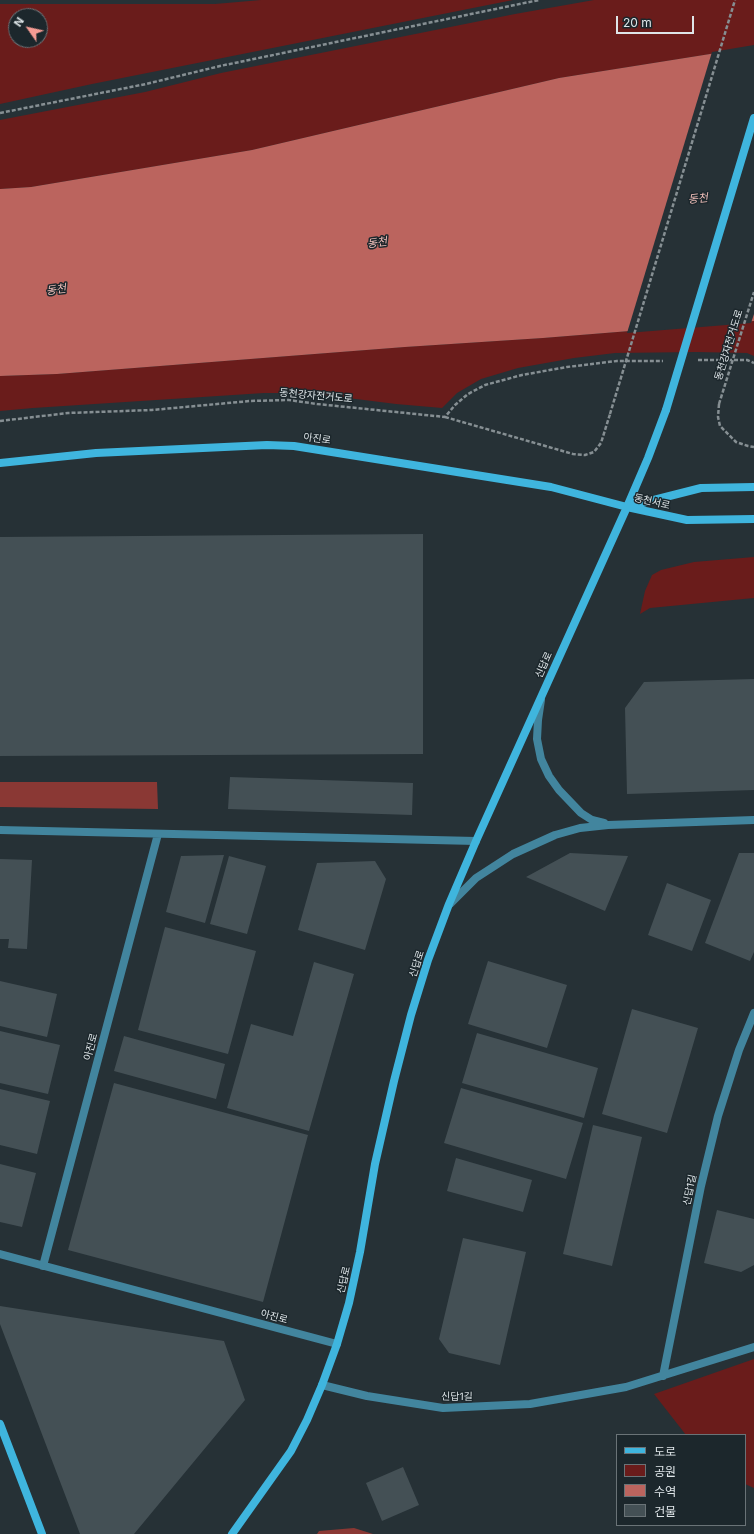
<!DOCTYPE html>
<html>
<head>
<meta charset="utf-8">
<style>
	body { margin:0 }
	#map { position:relative; width:754px; height:1534px; overflow:hidden; background:#263136; font-family:Inter,"Noto Sans KR",sans-serif }
	canvas { display:block }
	.legend { position:absolute; left:616px; top:1434px; width:130px; height:92px; box-sizing:border-box; background:#1c272c; border:1px solid #6a7377; margin:0; padding:5px 7px; list-style:none; font-size:12px; color:#dee5e8 }
	.legend li { display:flex; align-items:center; gap:8px; height:20px }
	.legend b { width:20px; border:1px solid #6a7377 }
	.north { position:absolute; left:8px; top:8px; width:40px; height:40px; box-sizing:border-box; background:#1c272c; border:1px solid #6a7377; border-radius:50%; rotate:304deg; font-size:11px; font-weight:700; line-height:16px; text-align:center; color:#dee5e8 }
	.north::after { content:''; display:block; margin:auto; width:14px; height:18px; background:#f59c94; clip-path:polygon(50% 0,100% 100%,50% 72%,0 100%) }
	.scale { position:absolute; left:616px; top:16px; width:78px; height:18px; box-sizing:border-box; border:2px solid #dee5e8; border-top:0; padding-left:5px; font-size:12px; line-height:14px; white-space:nowrap; color:#dee5e8; -webkit-text-stroke:3px #1c272c; paint-order:stroke }
</style>
</head>
<body>
<div id="map">
<canvas width="754" height="1534"></canvas>
<ul class="legend">
<li><b style="height:5px;background:#3fb5de"></b>도로</li>
<li><b style="height:11px;background:#6a1c1b"></b>공원</li>
<li><b style="height:11px;background:#bb645e"></b>수역</li>
<li><b style="height:11px;background:#445055"></b>건물</li>
</ul>
<div class="north">N</div>
<div class="scale">20 m</div>
</div>
<script>
const context = document.querySelector('canvas').getContext('2d');
context.lineJoin = 'round';
function fill(path, color) {
  context.fillStyle = color;
  context.fill(path, 'evenodd');
}
function toPath(rows) {
  const path = new Path2D();
  for (const r of rows) {
    path.moveTo(r[0], r[1]);
    for (let i = 2; i < r.length; i += 2) path.lineTo(r[i], r[i + 1]);
  }
  return path;
}
function stroke(path, color, width, dash) {
  context.strokeStyle = color;
  context.lineWidth = width;
  context.lineCap = dash ? 'butt' : 'round';
  context.setLineDash(dash || []);
  context.stroke(path);
}
function write(font, color, halo, rows, align = 'center') {
  context.font = font + ' Inter,"Noto Sans KR",sans-serif';
  context.lineWidth = 3;
  context.setLineDash([]);
  context.textBaseline = 'middle';
  context.strokeStyle = halo;
  context.fillStyle = color;
  for (const [text, x, y, turn = 0] of rows) {
    context.save();
    context.translate(x, y);
    context.rotate((+turn || 0) * Math.PI / 180);
    context.textAlign = isNaN(turn) ? turn : align;
    if (halo) context.strokeText(text, 0, 0);
    context.fillText(text, 0, 0);
    context.restore();
  }
}
fill(toPath([
	[261,0,513,0,92,84,0,104,0,4,215,4],
	[16,16,40,16,40,40,16,40],
	[594,0,754,0,754,47,559,78,252,150,31,187,0,189,0,120,145,92,221,73,515,14],
	[754,321,754,356,747,353,696,352,615,353,574,358,518,368,481,379,457,393,442,408,396,404,308,393,264,393,33,408,0,411,0,376,57,374,405,347,543,338],
	[754,557,754,598,650,608,640,614,645,591,652,575,661,570,694,562],
	[754,1359,754,1488,745,1484,745,1435,686,1435,654,1394]
]), '#6a1c1b');
fill(toPath([
	[0,782,157,782,158,809,0,807],
	[354,1528,373,1534,317,1534,319,1531]
]), '#8a3834');
fill(toPath([
	[754,47,754,321,543,338,405,347,57,374,0,376,0,189,31,187,252,150,559,78]
]), '#bb645e');
fill(toPath([
	[754,45,754,314,751,323,627,333,712,52]
]), '#263136');
fill(toPath([
	[423,534,423,754,0,756,0,537],
	[754,679,754,790,627,794,625,708,644,682],
	[230,777,413,783,412,815,228,809],
	[570,853,628,856,605,911,526,877],
	[739,853,754,853,754,952,750,961,705,943],
	[224,855,205,923,166,912,181,856],
	[229,856,266,866,247,934,210,924],
	[0,859,32,860,27,949,8,948,9,939,0,939],
	[375,861,386,879,365,950,298,930,317,863],
	[667,883,711,900,692,951,648,935],
	[165,927,256,951,228,1054,138,1030],
	[488,961,567,985,547,1048,468,1024],
	[314,962,354,974,309,1131,227,1108,251,1024,293,1036],
	[0,981,57,994,47,1037,0,1026],
	[632,1009,698,1028,667,1133,602,1114],
	[0,1031,60,1045,48,1094,0,1083],
	[477,1033,598,1068,584,1118,462,1083],
	[124,1036,225,1064,216,1099,114,1071],
	[114,1083,308,1135,263,1302,68,1250],
	[461,1088,583,1123,566,1179,444,1143],
	[0,1089,50,1101,37,1154,0,1145],
	[593,1125,642,1137,612,1266,563,1254],
	[456,1158,532,1180,523,1212,447,1191],
	[0,1164,36,1173,22,1227,0,1222],
	[717,1210,754,1219,754,1265,741,1272,704,1263],
	[463,1238,526,1252,500,1365,449,1353,439,1339],
	[0,1306,224,1341,245,1400,134,1534,80,1534,0,1324],
	[403,1467,419,1505,382,1521,366,1483]
]), '#445055');
stroke(toPath([
	[0,113,146,84,220,66,539,0],
	[698,360,747,360,754,363],
	[719,404,718,417,720,426,736,442,748,446,754,447],
	[445,417,573,454,585,455,594,452,601,443,610,414],
	[0,421,68,413,152,410,250,401,289,400,317,404,445,417,455,405,468,394,485,385,522,375,567,367,617,361,663,361]
]), '#868f93', 2.5, [4, 2]);
stroke(toPath([
	[541,700,538,720,537,739,541,759,549,776,559,790,581,813,592,820,604,823],
	[0,830,476,841],
	[450,904,476,878,513,854,555,835,580,828,608,825,754,820],
	[0,1254,337,1344],
	[43,1266,158,834],
	[663,1376,701,1186,718,1116,739,1050,754,1013],
	[322,1385,367,1396,443,1408,530,1404,626,1387,754,1347]
]), '#42859e', 8);
stroke(toPath([
	[0,463,96,453,267,445,294,446,551,487,627,507,687,520,754,519],
	[630,506,701,488,754,487],
	[0,1424,42,1534],
	[232,1534,291,1451,307,1420,322,1385,337,1344,349,1303,360,1252,375,1164,394,1081,411,1015,428,960,449,904,476,841,627,507,648,458,666,410]
]), '#3fb5de', 8);
stroke(toPath([
	[719,404,754,292],
	[610,414,735,0]
]), '#868f93', 2.5, [4, 2]);
stroke(toPath([
	[666,410,754,118]
]), '#3fb5de', 8);
write('10px', '#dee5e8', '#1c272c', [
	["동천강자전거도로",729,345,-73],
	["동천강자전거도로",316,396,5],
	["아진로",317,439,8],
	["동천서로",652,502,13],
	["신답로",544,665,-66],
	["신답로",417,964,-72],
	["아진로",91,1047,-75],
	["신답1길",690,1190,-78],
	["신답로",344,1280,-77],
	["아진로",274,1317,15],
	["신답1길",457,1397,1]
]);
write('italic 11px', '#f1c0bb', '#1c272c', [
	["동천",698,199,-6],
	["동천",377,243,-8],
	["동천",56,290,-8]
]);
</script>
</body>
</html>
